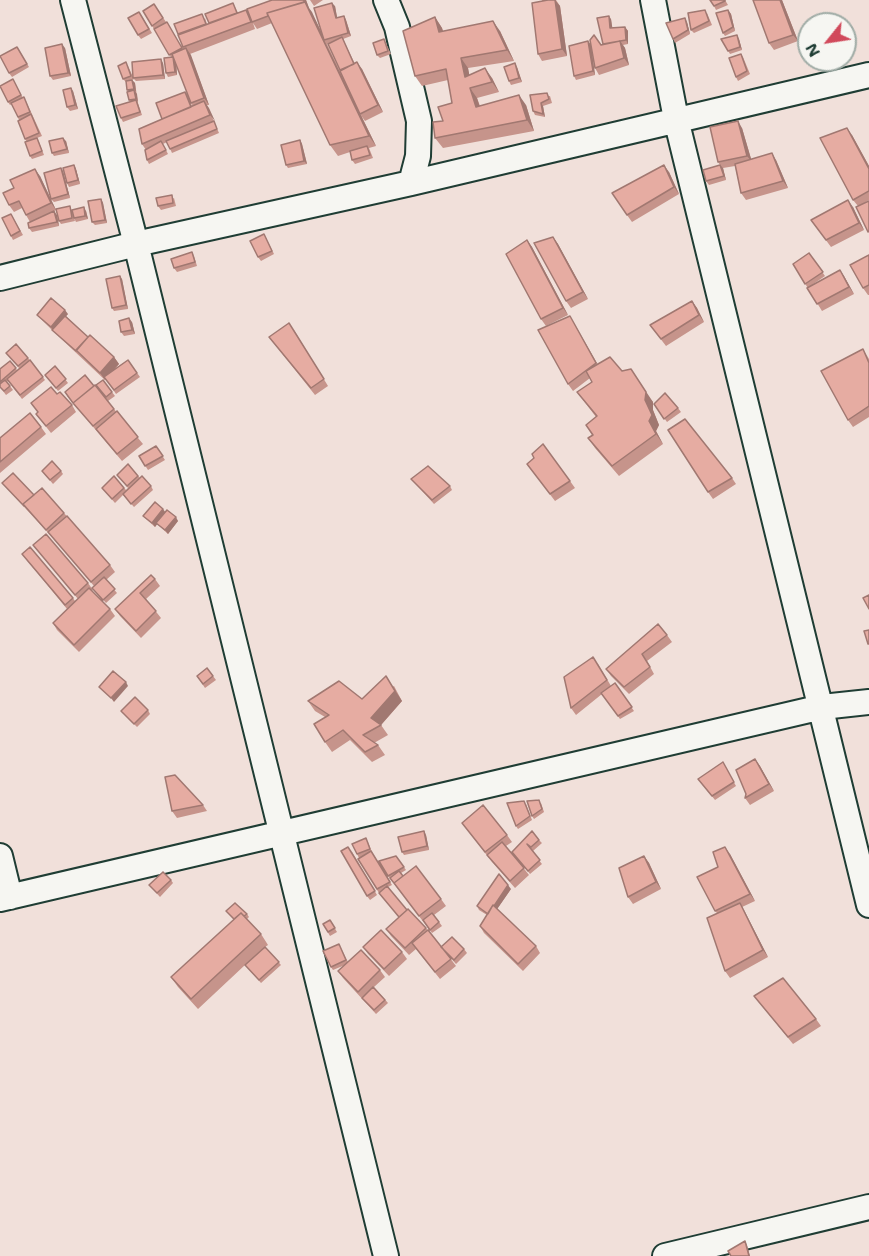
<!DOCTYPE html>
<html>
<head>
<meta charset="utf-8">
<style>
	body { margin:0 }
	#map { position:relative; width:869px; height:1256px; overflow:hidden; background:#f1e0da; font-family:"Shantell Sans",sans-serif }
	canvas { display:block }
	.north { position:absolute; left:797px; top:12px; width:60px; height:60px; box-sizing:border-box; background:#f6f6f2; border:2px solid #a0aca6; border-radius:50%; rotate:240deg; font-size:16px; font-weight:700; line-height:24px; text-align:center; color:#1f3d34 }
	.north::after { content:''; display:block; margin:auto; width:21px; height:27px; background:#d1495b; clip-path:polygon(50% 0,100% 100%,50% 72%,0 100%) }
</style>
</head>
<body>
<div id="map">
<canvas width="869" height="1256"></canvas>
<div class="north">N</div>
</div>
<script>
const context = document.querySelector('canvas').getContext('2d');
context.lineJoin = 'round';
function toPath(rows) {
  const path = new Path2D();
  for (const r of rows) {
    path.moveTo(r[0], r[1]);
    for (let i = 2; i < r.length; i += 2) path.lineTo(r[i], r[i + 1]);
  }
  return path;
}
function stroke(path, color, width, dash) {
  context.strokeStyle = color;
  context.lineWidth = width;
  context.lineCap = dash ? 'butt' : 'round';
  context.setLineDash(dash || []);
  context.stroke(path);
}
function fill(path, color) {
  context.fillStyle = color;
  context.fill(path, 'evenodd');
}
const minor = toPath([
	[73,0,136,244,386,1256],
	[386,0,397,27,419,121,418,156,411,183],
	[653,0,676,119,869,905],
	[0,278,136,244,411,183,869,75],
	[0,856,10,897],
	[0,899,822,707,869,702],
	[665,1256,869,1207]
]);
stroke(minor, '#1f3d34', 28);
stroke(minor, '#f6f6f2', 24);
fill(toPath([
	[272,0,306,0,309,8,323,35,335,6,337,18,344,16,346,20,351,36,343,39,355,64,362,69,383,112,365,121,360,114,346,84,376,146,369,148,373,158,355,164,352,160,350,152,338,156,330,145,272,23,257,29,253,23,255,29,190,54,209,105,207,105,219,133,172,153,167,142,163,144,168,154,149,164,147,160,146,150,142,144,185,92,188,95,192,106,193,106,191,103,176,63,177,75,168,77,166,73,171,57,154,29,167,22,183,49,183,47,205,18,207,24,233,3,238,13,250,16],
	[330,43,340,70,340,71,327,44],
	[310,0,323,0,314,6],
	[542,0,556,0,560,6,567,56,542,61,538,54],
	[725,0,728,5,716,10,714,6],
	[782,0,798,41,774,50,769,43],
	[154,4,166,22,154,29,143,11],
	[728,10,731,14,735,31,725,36,723,33],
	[707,13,712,25,694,33,691,30],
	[141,15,152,33,141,39,138,35],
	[435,17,442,28,443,31,500,31,514,61,468,68,469,75,492,78,499,92,477,98,480,106,526,105,534,131,443,148,435,138,452,103,448,80,422,86,415,76],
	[611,19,612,28,625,27,628,31,628,44,623,45,625,48,629,65,599,75,595,68,601,45,603,44],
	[687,22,690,34,675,43,673,39],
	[384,39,386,43,391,54,380,58,377,55],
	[721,39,739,39,742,50,730,54],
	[588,41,591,45,595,75,576,80,574,76],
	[65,48,71,76,53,80,50,76],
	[19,50,29,67,12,77,9,73],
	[741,54,743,57,750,74,738,81,736,77],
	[163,63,165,79,136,81,133,78],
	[128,66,134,79,132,80,135,83,138,103,142,115,123,122,121,118,130,102,129,100,126,82,123,79],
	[517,67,522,82,511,85,509,81],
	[13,79,23,98,26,101,42,136,37,138,39,142,44,155,32,159,30,156,27,142,25,139,19,120,12,104,10,105,8,102],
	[73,91,78,109,70,111,67,107],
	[530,95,550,96,552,103,543,106,545,117,535,115,533,111],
	[742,128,751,159,776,160,788,188,746,200,741,193,735,166,723,168,726,180,709,185,706,181,720,165,718,162],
	[852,135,869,166,869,200,864,203,869,201,869,233,856,207,858,206,853,200],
	[300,140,302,144,307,164,288,168,286,165],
	[66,141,69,153,54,156,52,153],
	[74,165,76,169,80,184,69,187,67,183],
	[63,171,70,198,54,202,51,199],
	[669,172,679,194,632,222,627,215],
	[40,176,56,210,33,221,57,215,59,226,32,232,29,228,30,222,22,208,14,212,9,205],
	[174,198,176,206,161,210,158,206],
	[101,199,103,203,107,223,95,225,92,222],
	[853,207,864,230,831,247,811,220],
	[72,210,86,211,88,219,76,222,74,218,75,221,61,224,59,221],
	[11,214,23,235,13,240,11,236],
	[264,234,274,254,261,261,258,257],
	[553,237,558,244,588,299,571,308,566,301],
	[527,240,532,247,568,315,546,326,541,319],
	[192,252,194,256,197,266,177,272,174,268],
	[809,253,825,276,809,287,840,270,844,276,854,294,822,311,793,264],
	[869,255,869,295,868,295,863,288],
	[122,279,128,309,114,311,112,308],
	[692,301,697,308,704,322,666,346,650,325],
	[68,314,66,316,88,337,114,357,119,364,114,369,128,360,140,377,116,394,106,379,105,380,55,333,37,315],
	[132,322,135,334,124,336,121,332],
	[574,323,597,365,622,371,653,402,653,410,659,425,656,431,663,444,619,476,595,448,588,438,592,435,586,425,596,417,577,392,592,382,590,378,573,391,568,384],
	[294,330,328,386,315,395,269,337],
	[863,349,869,359,869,417,853,427,848,420],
	[6,353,28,358,45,380,22,399,8,381,7,382,13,390,6,395,0,387,0,369,10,361,17,370,19,368],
	[55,366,68,383,58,391,45,375],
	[103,380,115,396,108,401,96,385],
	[57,394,72,405,76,412,51,433,36,414,38,412,31,403],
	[67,396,114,409,143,444,122,461],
	[654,404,678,408,681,412,667,422],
	[41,427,46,434,0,473,0,438],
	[156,446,165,460,148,470,139,456],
	[128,464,140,478,151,486,153,490,134,507,123,495,115,503,102,488,114,476,126,490,128,488,117,475],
	[527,464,570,481,575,488,555,501],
	[42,471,61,471,63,474,53,484],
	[732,478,736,484,713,499,708,492],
	[411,479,450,486,452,490,434,504],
	[2,483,34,495,64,513,110,565,115,572,106,580,117,593,106,603,92,588,94,586,51,536],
	[165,512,178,521,168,534,157,524,155,527,146,519,143,516],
	[33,545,88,583,93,590,92,591,110,609,115,616,79,652,57,630,53,623,67,609,22,554,73,598,75,601,78,599],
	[155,579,160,586,146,599,161,618,141,638,120,616,115,609],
	[667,635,672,642,647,661,654,674,629,694,611,676,606,669],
	[598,664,611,686,615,683,634,711,620,719,602,694,576,715,571,708],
	[207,668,216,680,205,688,197,676],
	[394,686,402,701,381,725,388,735,374,743,378,745,385,755,372,762,350,740,332,752,325,742,325,717,315,711,308,701,362,699],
	[148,710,150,714,137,727,121,711],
	[755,759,760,766,774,791,750,805,745,798],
	[725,766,736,786,715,800,698,779],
	[541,803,544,812,534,819,532,816],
	[526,804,532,820,518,829,516,826],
	[203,805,207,811,177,818,172,811],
	[462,823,507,835,512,842,506,846,529,875,515,888,492,862],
	[426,835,429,850,404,855,402,852],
	[539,840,542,843,533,851,530,849,542,864,530,874,514,855],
	[368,842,372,852,392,885,388,887,407,910,426,928,441,947,464,949,467,953,456,964,447,954,456,966,440,979,416,949,409,955,391,936,386,929,399,917,379,893,358,859,359,858,357,854],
	[351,850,377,895,370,900,367,896],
	[730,854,755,901,742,907,768,957,730,978,725,971,717,913,715,911,718,867],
	[396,856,406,870,401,873,403,876,441,899,446,906,434,915,442,926,432,933,388,876],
	[644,856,649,863,661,889,633,904,628,897],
	[171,880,173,883,160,897,149,885],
	[511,889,497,909,536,946,540,953,523,971,484,933,480,926,487,915,479,910,477,906],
	[226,911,247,914,249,917,247,919,261,934,268,945,265,947,281,965,261,983,245,965,198,1009,178,987,171,977,234,920],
	[330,920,337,932,330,936,323,924],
	[363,947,402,952,407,959,389,976,368,954],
	[341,948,348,962,380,970,385,977,374,987,388,1003,376,1014,343,978,338,971,345,965,333,970,331,967],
	[754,996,816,1019,821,1026,793,1044]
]), '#c6948b');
fill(toPath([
	[304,0,306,0,309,8,312,12,325,40,324,40,376,146,369,136],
	[555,0,560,6,567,56,562,49],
	[780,0,782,0,798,41,793,35],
	[332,3,335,6,338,22,336,18],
	[728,10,731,14,735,31,733,27],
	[344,16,346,20,351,36,348,33],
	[609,16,611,19,613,32,610,28],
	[435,17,442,28,446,42,439,32],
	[685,18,687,22,690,34,688,30],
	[493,21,500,31,514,61,507,50],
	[625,27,628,31,628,44,626,40],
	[737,35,739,39,742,50,740,47],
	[588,41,591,45,595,75,593,71],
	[620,41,625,48,629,65,624,58],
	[62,44,65,48,71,76,68,73],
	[186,48,191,55,209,105,204,98],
	[173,57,176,60,177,75,175,72],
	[461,58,468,68,472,88,465,77],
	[161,59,163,63,165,79,163,75],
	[357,62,362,69,383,112,378,105],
	[515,63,517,67,522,82,519,78],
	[485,68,492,78,499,92,492,82],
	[132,80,135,83,136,92,134,89],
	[71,88,73,91,78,109,75,105],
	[470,88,477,98,483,117,476,107],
	[134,90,137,94,138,102,136,99],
	[519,95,526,105,534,131,527,120],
	[204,101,209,108,215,121,210,115],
	[541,103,543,106,545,117,543,114],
	[738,121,742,128,752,162,747,156],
	[847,128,852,135,869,166,869,169],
	[63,138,66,141,69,153,67,149],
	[300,140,302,144,307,164,304,161],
	[772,153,776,160,788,188,783,181],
	[74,165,76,169,80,184,78,180],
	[664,165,669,172,679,194,674,187],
	[720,165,723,168,726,180,724,176],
	[61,168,63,171,70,198,68,194],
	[35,169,40,176,56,210,51,203],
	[101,199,103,203,107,223,105,220],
	[848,200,853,207,864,230,859,223],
	[84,207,86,211,88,219,85,216],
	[54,211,57,215,59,226,57,222],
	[553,237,558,244,588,299,583,292],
	[527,240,532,247,568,315,563,308],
	[840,270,844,276,854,294,849,287],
	[120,276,122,279,128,309,126,305],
	[692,301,697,308,704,322,699,315],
	[65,310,68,314,53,331,51,327],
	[570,316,574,323,601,370,596,363],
	[129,318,132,322,135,334,132,330],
	[114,357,119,364,105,380,100,373],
	[631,369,653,402,653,410,659,425,656,431,663,444,656,434,649,421],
	[163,509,166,513,155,527,152,523],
	[176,517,178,521,168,534,165,530],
	[386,676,402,701,381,725,371,718],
	[126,682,128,686,114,702,111,698],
	[755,759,760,766,774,791,769,784],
	[424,831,426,835,429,850,427,846],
	[725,847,730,854,755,901,750,894],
	[644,856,649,863,661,889,656,882],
	[508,885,511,889,491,918,489,914],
	[740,903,744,910,768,957,763,950],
	[745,1241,747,1245,750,1256,749,1256]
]), '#a17871');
const building = toPath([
	[272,0,304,0,304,2,267,13,268,16,252,22,247,9,272,0],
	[548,0,555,0,562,49,538,54,532,3,548,0],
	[710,0,725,0,725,1,714,6,710,0],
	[753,0,780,0,793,35,769,43,753,0],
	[305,2,369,136,330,145,267,13,305,2],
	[233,3,237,13,209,23,205,14,233,3],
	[332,3,336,18,344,16,348,33,324,40,314,8,332,3],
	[154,4,163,18,152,26,143,11,154,4],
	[246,10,251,22,183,47,178,35,246,10],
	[705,10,709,21,691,30,688,13,705,10],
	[728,10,733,27,723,33,716,13,728,10],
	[139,12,149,29,138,35,128,18,139,12],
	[202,14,206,24,178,34,174,24,202,14],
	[609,16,610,28,625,27,626,40,603,44,597,18,609,16],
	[435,17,439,32,493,21,507,50,461,58,465,77,485,68,492,82,470,88,476,107,519,95,527,120,435,138,433,122,443,121,438,107,452,103,446,69,415,76,403,31,435,17],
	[685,18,688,30,673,39,666,23,685,18],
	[167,22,182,48,169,55,154,29,167,22],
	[594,35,601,45,620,41,624,58,595,68,590,40,594,35],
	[737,35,740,47,728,51,721,39,737,35],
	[342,37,354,64,340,70,328,44,342,37],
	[384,39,388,51,377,55,373,43,384,39],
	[588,41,593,71,574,76,569,46,588,41],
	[62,44,68,73,50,76,45,48,62,44],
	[17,47,27,64,9,73,0,56,17,47],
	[186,48,204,98,191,103,172,54,186,48],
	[741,54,747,71,736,77,729,58,741,54],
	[173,57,175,72,166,73,164,58,173,57],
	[161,59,163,75,133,78,132,62,161,59],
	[126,62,131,76,123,79,118,66,126,62],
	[357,62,378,105,360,114,340,71,357,62],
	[515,63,519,78,509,81,504,67,515,63],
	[13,79,21,95,8,102,0,86,13,79],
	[132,80,134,89,127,90,126,81,132,80],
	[71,88,75,105,67,107,63,90,71,88],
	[134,90,136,99,129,100,127,92,134,90],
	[185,92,191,107,162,119,156,103,185,92],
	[547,93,549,99,541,103,543,114,533,111,530,95,547,93],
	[24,97,30,112,18,117,11,103,24,97],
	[136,100,140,112,121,118,116,106,136,100],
	[204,101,210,115,142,144,139,129,204,101],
	[31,114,39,133,25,139,18,121,31,114],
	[214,121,217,129,170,149,166,141,214,121],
	[738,121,747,156,718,162,710,127,738,121],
	[847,128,869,169,869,191,853,200,820,138,847,128],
	[37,138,42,151,30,156,25,142,37,138],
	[63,138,67,149,52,153,49,141,63,138],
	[300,140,304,161,286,165,281,145,300,140],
	[161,141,166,150,147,160,145,150,161,141],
	[367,146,370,155,352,160,350,151,367,146],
	[772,153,783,181,741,193,735,164,772,153],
	[74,165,78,180,67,183,63,168,74,165],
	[664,165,674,187,627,215,612,193,664,165],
	[720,165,724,176,706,181,703,170,720,165],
	[61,168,68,194,51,199,44,173,61,168],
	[35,169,51,203,26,215,19,201,9,205,3,193,14,188,10,180,35,169],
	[172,195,173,203,158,206,156,198,172,195],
	[101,199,105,220,92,222,88,201,101,199],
	[848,200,859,223,826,240,811,220,848,200],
	[869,201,869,231,868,232,856,207,869,201],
	[70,206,72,218,59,221,56,209,70,206],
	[84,207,85,216,74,218,72,210,84,207],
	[54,211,57,222,29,228,28,223,54,211],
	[11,214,20,231,11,236,2,218,11,214],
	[264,234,272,251,258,257,250,241,264,234],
	[553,237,583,292,566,301,534,243,553,237],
	[527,240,563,308,541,319,506,254,527,240],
	[192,252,195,262,174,268,171,259,192,252],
	[809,253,823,272,805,284,793,264,809,253],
	[869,255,869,285,863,288,850,265,869,255],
	[840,270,849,287,817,304,807,288,840,270],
	[120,276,126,305,112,308,106,279,120,276],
	[51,298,65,310,51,327,37,315,51,298],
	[692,301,699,315,661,339,650,325,692,301],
	[65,316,88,337,76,351,52,330,65,316],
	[570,316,596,363,568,384,538,330,570,316],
	[129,318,132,330,121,332,119,321,129,318],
	[289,323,324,379,311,388,269,337,289,323],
	[90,335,114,357,100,373,76,350,90,335],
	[16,344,28,358,18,366,6,353,16,344],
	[863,349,869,363,869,406,848,420,821,371,863,349],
	[610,357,622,371,631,369,646,392,645,400,652,415,649,421,656,434,612,466,588,438,593,435,586,425,597,416,577,392,592,382,586,371,610,357],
	[30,360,43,377,20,395,7,379,30,360],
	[128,360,137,373,114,390,104,377,128,360],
	[10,361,16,368,0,382,0,369,10,361],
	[55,366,66,379,56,388,45,375,55,366],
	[85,375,94,386,73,403,65,392,85,375],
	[5,380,10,386,4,391,0,387,0,384,5,380],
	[103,380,112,392,106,397,96,385,103,380],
	[95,385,114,409,93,426,73,403,95,385],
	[51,387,57,394,60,392,72,405,46,426,36,414,38,412,31,403,51,387],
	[665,393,678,408,664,419,654,404,665,393],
	[117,411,138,437,117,454,96,429,117,411],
	[30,413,41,427,0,462,0,438,30,413],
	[685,419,732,478,708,492,668,430,685,419],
	[543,444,570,481,550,494,527,464,534,458,532,454,543,444],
	[156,446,163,456,145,466,139,456,156,446],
	[52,461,61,471,50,480,42,471,52,461],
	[128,464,138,476,127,486,117,475,128,464],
	[428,466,450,486,432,500,411,479,428,466],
	[13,473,34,495,23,504,24,506,2,483,13,473],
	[114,476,124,488,112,499,102,488,114,476],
	[142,476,151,486,131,504,123,494,142,476],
	[42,488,64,513,46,530,23,504,42,488],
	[155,502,163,509,152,523,143,516,155,502],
	[167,510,176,517,165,530,156,523,167,510],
	[67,516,110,565,91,582,48,532,67,516],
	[46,534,88,583,75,595,33,545,46,534],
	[30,547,73,598,65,605,22,554,30,547],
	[151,575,155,579,140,593,156,611,136,631,115,609,151,575],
	[104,577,115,589,103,600,92,588,104,577],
	[89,588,110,609,74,645,53,623,89,588],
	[869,595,869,609,863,598,869,595],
	[658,624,667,635,642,654,650,667,624,687,606,669,658,624],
	[869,630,869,644,868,644,864,631,869,630],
	[593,657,607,680,571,708,564,677,593,657],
	[207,668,213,676,203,684,197,676,207,668],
	[113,671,126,682,111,698,99,687,113,671],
	[386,676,395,691,371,718,381,725,363,735,378,745,365,752,343,730,325,742,314,724,329,715,308,701,339,681,362,699,386,676],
	[615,683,632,707,618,716,601,693,615,683],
	[135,697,148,710,134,724,121,711,135,697],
	[755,759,769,784,745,798,746,794,736,770,755,759],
	[723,762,734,782,712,796,698,779,723,762],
	[175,775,203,805,172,811,165,777,175,775],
	[539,800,542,809,532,816,527,801,539,800],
	[524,801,530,816,516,826,507,803,524,801],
	[483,805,507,835,485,852,462,823,483,805],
	[424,831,427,846,402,852,398,837,424,831],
	[532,831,539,840,531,847,527,844,540,860,528,871,512,852,532,831],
	[366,838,370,849,357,854,352,844,366,838],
	[502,842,524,868,510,881,487,855,502,842],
	[348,847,375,891,367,896,341,851,348,847],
	[725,847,750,894,715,911,697,877,718,867,713,852,725,847],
	[371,851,390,882,377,889,358,859,371,851],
	[396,856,404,867,388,876,379,861,396,856],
	[644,856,656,882,628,897,619,868,644,856],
	[416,866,441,899,419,916,394,883,416,866],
	[399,871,403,876,394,883,390,878,399,871],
	[163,872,171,880,157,893,149,885,163,872],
	[499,874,508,885,494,906,493,905,488,914,477,906,499,874],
	[387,886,407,910,399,917,379,893,387,886],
	[235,903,247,914,244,916,241,913,234,919,226,911,235,903],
	[740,903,763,950,725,971,707,918,740,903],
	[493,905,536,946,518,964,480,926,493,905],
	[408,909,426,928,405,948,386,929,408,909],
	[241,913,261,934,191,999,171,977,241,913],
	[432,913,439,922,430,930,423,920,432,913],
	[330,920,335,928,328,932,323,924,330,920],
	[381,930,402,952,384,969,363,947,381,930],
	[428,930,451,959,435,972,412,943,428,930],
	[452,937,464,949,454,960,441,947,452,937],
	[339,944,346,960,331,967,323,951,339,944],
	[265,947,279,962,259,980,245,965,265,947],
	[361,950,380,970,358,992,338,971,361,950],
	[783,978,816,1019,788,1037,754,996,783,978],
	[373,987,385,1000,374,1010,362,998,373,987],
	[745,1241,749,1256,731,1256,728,1251,745,1241]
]);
fill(building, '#e6aca2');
stroke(building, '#a17871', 1.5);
</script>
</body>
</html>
